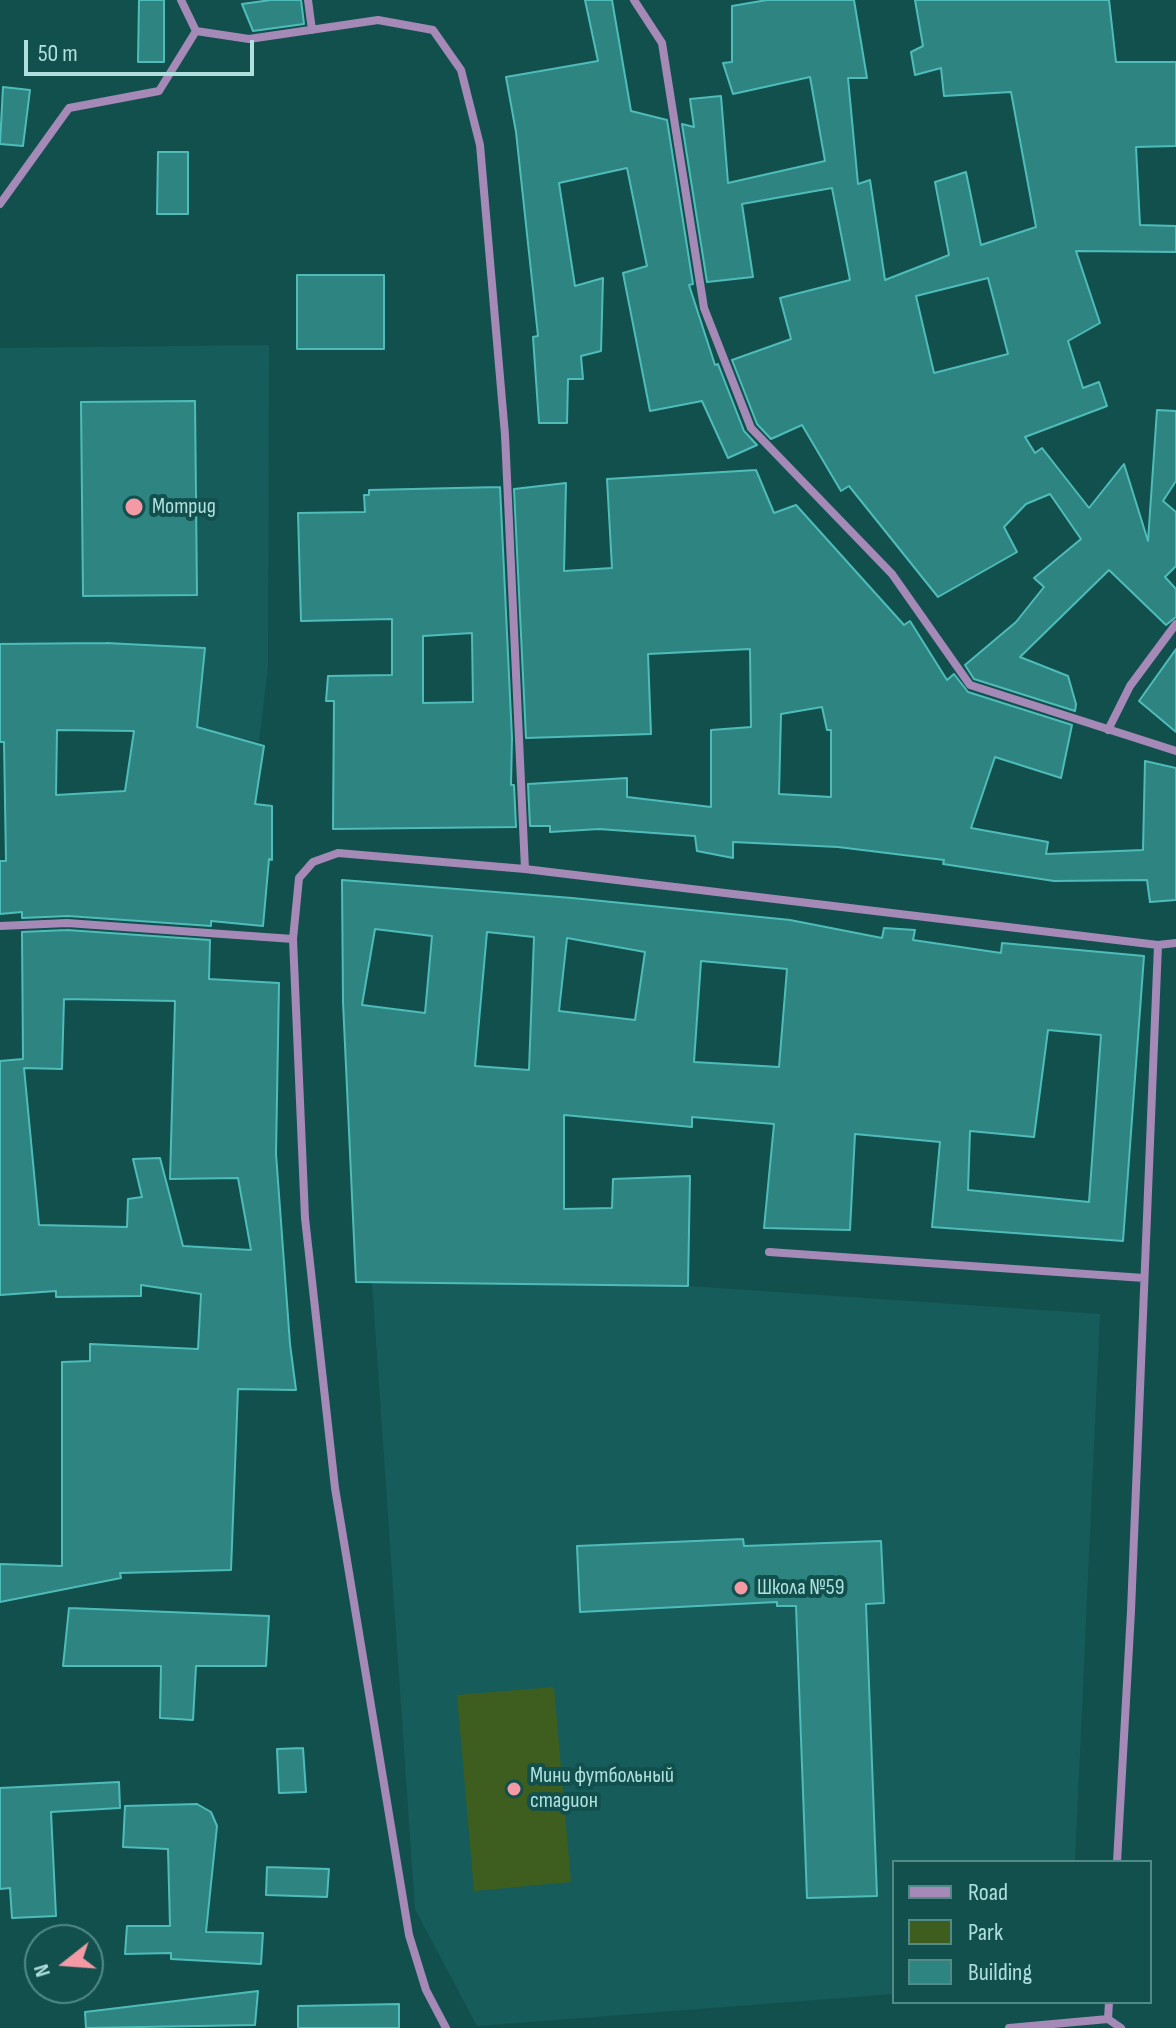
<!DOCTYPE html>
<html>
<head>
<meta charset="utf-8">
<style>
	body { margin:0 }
	#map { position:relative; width:1176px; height:2028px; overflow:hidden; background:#12504e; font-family:"Sofia Sans Condensed",sans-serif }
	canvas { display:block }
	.legend { position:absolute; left:892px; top:1860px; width:260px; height:144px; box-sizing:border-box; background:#12504e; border:2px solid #518a87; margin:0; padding:10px 14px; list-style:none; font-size:24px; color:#afe0dd }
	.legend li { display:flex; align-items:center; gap:16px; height:40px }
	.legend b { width:40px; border:2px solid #518a87 }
	.north { position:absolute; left:24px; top:1924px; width:80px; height:80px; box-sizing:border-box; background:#12504e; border:2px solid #518a87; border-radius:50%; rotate:253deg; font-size:22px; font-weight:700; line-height:32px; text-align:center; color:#afe0dd }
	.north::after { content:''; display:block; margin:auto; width:28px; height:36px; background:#f49aa5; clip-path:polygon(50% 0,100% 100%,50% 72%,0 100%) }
	.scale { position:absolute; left:24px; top:40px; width:230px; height:36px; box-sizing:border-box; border:4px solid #afe0dd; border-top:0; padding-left:10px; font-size:24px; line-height:28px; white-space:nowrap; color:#afe0dd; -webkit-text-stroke:6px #12504e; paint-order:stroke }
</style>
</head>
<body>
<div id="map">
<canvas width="1176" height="2028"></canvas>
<ul class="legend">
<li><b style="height:10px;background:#a589b6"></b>Road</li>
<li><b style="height:22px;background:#3d5e1e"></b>Park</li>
<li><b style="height:22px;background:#2e8481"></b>Building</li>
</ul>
<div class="north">N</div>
<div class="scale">50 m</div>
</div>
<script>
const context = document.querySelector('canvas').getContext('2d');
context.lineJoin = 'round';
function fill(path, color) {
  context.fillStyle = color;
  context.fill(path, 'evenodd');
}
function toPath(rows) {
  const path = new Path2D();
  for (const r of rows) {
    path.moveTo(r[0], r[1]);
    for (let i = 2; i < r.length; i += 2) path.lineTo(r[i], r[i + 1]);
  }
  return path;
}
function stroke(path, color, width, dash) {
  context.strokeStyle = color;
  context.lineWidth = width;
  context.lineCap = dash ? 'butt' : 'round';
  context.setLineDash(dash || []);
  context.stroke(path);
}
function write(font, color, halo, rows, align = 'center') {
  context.font = font + ' "Sofia Sans Condensed",sans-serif';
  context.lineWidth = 8;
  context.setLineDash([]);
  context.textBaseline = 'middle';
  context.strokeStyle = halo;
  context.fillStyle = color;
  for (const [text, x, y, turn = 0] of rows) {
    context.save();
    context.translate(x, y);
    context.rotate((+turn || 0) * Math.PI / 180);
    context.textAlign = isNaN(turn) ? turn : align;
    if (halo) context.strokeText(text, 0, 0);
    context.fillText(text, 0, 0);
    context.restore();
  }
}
fill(toPath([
	[269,345,268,666,259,742,0,684,0,348],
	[372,1282,688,1286,1100,1314,1075,1862,894,1862,894,1994,477,2026,415,1909]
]), '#165c5b');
fill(toPath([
	[554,1687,571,1882,474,1891,457,1695]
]), '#3d5e1e');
const building = toPath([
	[139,0,164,0,164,62,138,62,139,0],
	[271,0,301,0,304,24,253,31,242,4,271,0],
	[585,0,612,0,631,111,667,120,693,284,689,285,715,365,718,364,744,431,757,445,728,458,702,401,650,411,623,273,647,266,627,168,559,183,575,286,603,278,601,351,581,356,583,379,568,379,567,423,539,423,533,337,538,336,516,132,506,77,598,61,585,0],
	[767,0,854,0,867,78,848,78,858,184,870,180,885,280,949,255,935,182,966,172,981,245,1036,227,1011,92,944,96,941,68,915,75,911,52,923,46,915,0,1109,0,1116,62,1176,62,1176,146,1136,147,1140,225,1176,226,1176,252,1076,251,1100,323,1068,341,1083,388,1099,382,1107,406,1025,437,1035,453,1042,448,1089,508,1124,464,1148,541,1157,410,1176,411,1176,481,1163,501,1176,512,1176,566,1165,577,1176,589,1176,617,1166,625,1109,570,1020,657,1068,676,1076,704,1075,711,974,679,965,665,1016,622,1044,587,1034,578,1081,539,1050,494,1026,504,1004,527,1017,552,938,597,849,486,841,491,802,425,771,439,757,424,732,360,791,339,780,298,850,280,832,188,742,204,753,277,707,282,682,124,694,127,690,99,721,96,728,183,825,161,810,77,733,94,723,63,732,62,732,6,767,0],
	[988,278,1008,354,934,373,916,296,988,278],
	[3,87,30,90,23,146,0,144,3,87],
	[158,152,188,152,188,214,157,214,158,152],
	[297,275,384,275,384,349,297,349,297,275],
	[195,401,197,595,83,596,81,402,195,401],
	[756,470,774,513,796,505,904,625,910,621,947,680,954,674,968,692,1072,725,1061,778,995,757,971,828,1048,842,1046,854,1143,850,1145,761,1176,768,1176,900,1150,902,1147,880,1054,881,943,864,944,860,838,847,733,842,733,858,697,851,695,836,599,829,550,832,550,826,530,826,528,784,627,778,627,797,711,807,711,730,751,727,750,649,648,654,651,734,526,738,514,489,566,483,564,571,612,568,607,479,756,470],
	[822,707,827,730,831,730,831,797,779,794,781,714,822,707],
	[500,487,512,738,511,785,514,785,516,827,333,829,334,701,326,701,328,676,392,675,392,619,301,621,298,513,365,512,364,495,369,495,369,490,500,487],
	[472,633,473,702,423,703,423,636,472,633],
	[106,643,205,648,197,727,264,746,255,804,272,806,272,860,269,859,263,926,211,921,211,926,68,916,22,918,22,912,0,914,0,861,6,861,4,742,0,742,0,644,106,643],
	[57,730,134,731,125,791,56,795,57,730],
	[1176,649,1176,732,1139,701,1176,649],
	[342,880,572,898,790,920,882,938,884,928,915,930,913,940,1001,953,1002,943,1144,956,1123,1241,932,1227,940,1142,855,1134,850,1230,764,1228,774,1124,692,1117,692,1127,564,1115,564,1209,612,1208,613,1179,690,1176,688,1286,356,1282,343,1002,342,880],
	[375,929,432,936,425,1013,362,1005,375,929],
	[487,932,534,937,529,1070,475,1066,487,932],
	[567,938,645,952,635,1020,559,1011,567,938],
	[701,961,787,969,779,1067,694,1062,701,961],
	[1048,1030,1101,1035,1089,1202,968,1190,970,1131,1034,1137,1048,1030],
	[67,930,210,940,209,979,279,983,276,1154,290,1344,296,1390,238,1389,231,1570,120,1573,121,1578,0,1602,0,1564,62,1566,62,1362,90,1361,90,1344,198,1349,201,1294,141,1285,141,1296,56,1297,56,1291,0,1295,0,1061,23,1059,22,932,67,930],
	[64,999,175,1001,170,1179,238,1178,251,1250,183,1246,160,1158,133,1159,142,1197,128,1199,127,1227,39,1225,24,1068,62,1069,64,999],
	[743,1539,744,1546,881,1541,884,1603,866,1604,877,1896,807,1898,796,1606,777,1606,777,1602,580,1612,577,1546,743,1539],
	[69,1608,269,1616,266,1666,196,1666,193,1720,160,1718,161,1666,63,1666,69,1608],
	[303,1748,306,1792,279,1793,277,1749,303,1748],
	[119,1782,120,1808,51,1812,56,1916,12,1918,10,1888,0,1889,0,1788,119,1782],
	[197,1804,211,1812,217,1826,206,1932,263,1933,261,1964,171,1959,171,1953,125,1954,127,1926,170,1926,168,1849,123,1847,125,1806,197,1804],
	[267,1867,329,1869,327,1897,266,1895,267,1867],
	[258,1991,255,2025,86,2028,85,2012,258,1991],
	[399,2004,399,2028,298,2028,298,2006,399,2004]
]);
fill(building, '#2e8481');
stroke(building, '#4ebdba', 2);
stroke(toPath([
	[181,0,196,31,249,39,378,20,433,30,461,70,480,145,505,435,525,869],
	[308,0,312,30],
	[634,0,662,43,704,308,751,428,892,574,970,685,1176,751],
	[0,204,69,108,159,91,196,31],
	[1108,730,1130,686,1176,624],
	[0,926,67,923,293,939,305,1218,335,1488,409,1935,426,1990,446,2028],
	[293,939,299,878,313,862,338,853,525,869,1158,945,1176,943],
	[769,1252,1144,1278],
	[1117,1862,1131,1611,1158,945],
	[1108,2019,1109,2002],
	[1009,2028,1108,2019,1121,2028]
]), '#a589b6', 8);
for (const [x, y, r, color] of [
	[134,507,10,"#f49aa5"],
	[741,1588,8,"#f49aa5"],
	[514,1789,8,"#f49aa5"]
]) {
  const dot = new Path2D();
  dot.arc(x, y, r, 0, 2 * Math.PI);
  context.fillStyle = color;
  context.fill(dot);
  stroke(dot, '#12504e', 3);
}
write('22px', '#afe0dd', '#12504e', [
	["Мотрид",152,507],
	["Школа №59",757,1588],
	["Мини футбольный",530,1776],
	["стадион",530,1801]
], 'left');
</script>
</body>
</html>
